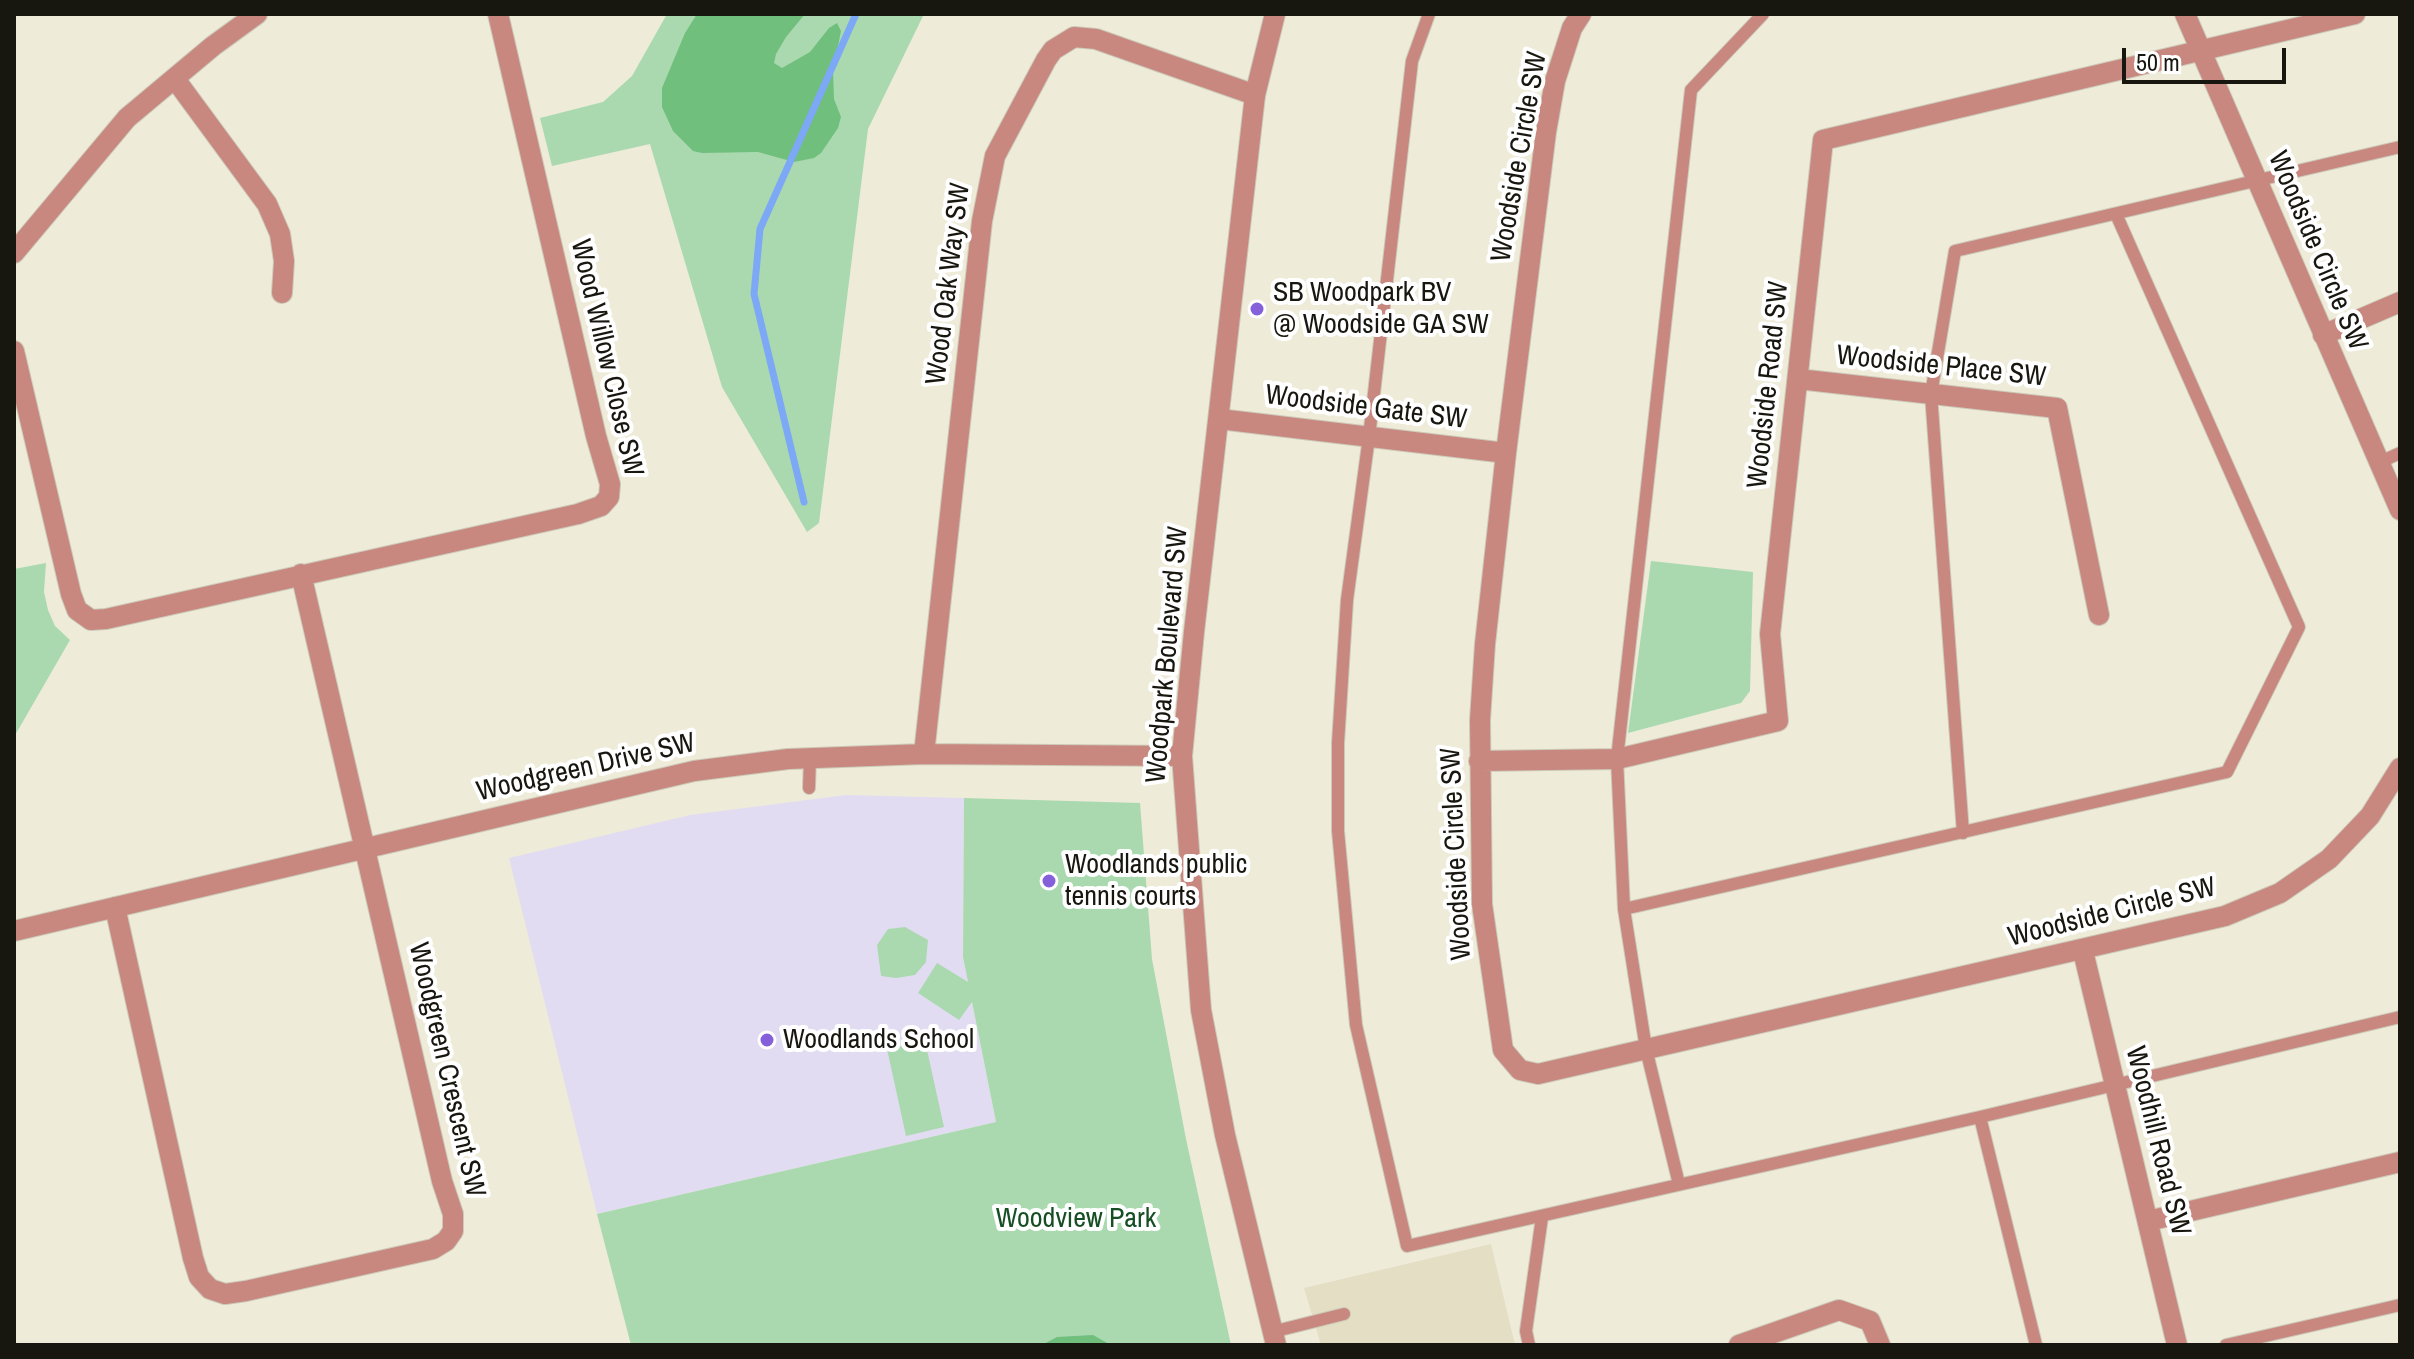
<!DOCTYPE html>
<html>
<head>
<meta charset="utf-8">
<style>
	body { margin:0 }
	#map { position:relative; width:2414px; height:1359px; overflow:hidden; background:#eeebd8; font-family:"Archivo Narrow",sans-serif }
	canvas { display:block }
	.frame { position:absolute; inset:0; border:16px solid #17160f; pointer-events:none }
	.scale { position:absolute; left:2122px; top:48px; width:164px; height:36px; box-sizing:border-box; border:4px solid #17160f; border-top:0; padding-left:10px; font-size:24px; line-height:28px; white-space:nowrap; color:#17160f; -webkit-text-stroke:6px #fff; paint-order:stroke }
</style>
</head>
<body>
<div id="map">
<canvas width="2414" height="1359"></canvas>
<div class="frame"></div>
<div class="scale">50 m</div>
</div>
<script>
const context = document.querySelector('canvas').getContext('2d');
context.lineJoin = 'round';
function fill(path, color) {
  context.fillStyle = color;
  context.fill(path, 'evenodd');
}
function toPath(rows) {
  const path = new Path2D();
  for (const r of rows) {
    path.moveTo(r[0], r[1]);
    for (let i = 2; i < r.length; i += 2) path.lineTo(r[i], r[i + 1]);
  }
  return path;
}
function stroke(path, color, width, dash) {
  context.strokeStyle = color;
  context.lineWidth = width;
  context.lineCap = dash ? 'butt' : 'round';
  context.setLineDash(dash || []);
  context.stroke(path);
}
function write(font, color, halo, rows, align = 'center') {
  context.font = font + ' "Archivo Narrow",sans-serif';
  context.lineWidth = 8;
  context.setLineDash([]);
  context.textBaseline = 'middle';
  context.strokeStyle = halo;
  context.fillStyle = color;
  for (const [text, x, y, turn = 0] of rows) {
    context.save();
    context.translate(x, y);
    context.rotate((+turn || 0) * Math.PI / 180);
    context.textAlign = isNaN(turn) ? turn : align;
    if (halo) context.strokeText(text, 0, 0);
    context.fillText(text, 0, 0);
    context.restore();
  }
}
fill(toPath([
	[1491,1244,1515,1345,1321,1345,1304,1288]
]), '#e3dec4');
fill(toPath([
	[846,795,964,798,963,957,996,1122,597,1214,509,858,690,815]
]), '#e2dcf2');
fill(toPath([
	[667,14,924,14,868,129,819,523,807,532,722,387,650,144,552,166,540,118,603,102,632,76],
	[1651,561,1753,572,1750,691,1741,703,1628,733],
	[46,563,44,592,48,610,55,626,70,640,14,737,14,569],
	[964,798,1140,803,1152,959,1186,1139,1231,1345,631,1345,597,1214,996,1122,972,1002,959,1020,918,993,937,963,968,982,963,957],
	[905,927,928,940,926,962,915,975,896,978,881,976,877,945,888,929],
	[925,1041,944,1127,906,1136,887,1049]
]), '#aad9b0');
fill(toPath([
	[697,14,805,14,786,37,776,54,774,63,782,68,810,52,829,28,837,23,841,31,833,71,834,99,841,117,838,128,821,153,814,158,794,162,758,152,702,153,693,151,673,131,662,107,662,88,685,33],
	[1093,1335,1111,1345,1042,1345,1057,1337]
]), '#70bf7d');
stroke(toPath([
	[804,502,754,294,760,229,856,14]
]), '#7da8f6', 7);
const service = toPath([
	[1429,14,1412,61,1369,437,1347,600,1338,743,1338,831,1356,1025,1407,1246,1980,1117,2400,1017],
	[2378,463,2400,453],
	[809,788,810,758],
	[1963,833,1931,394,1955,251,2400,147],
	[1624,909,2227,772,2299,627,2116,214],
	[1980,1117,2036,1345],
	[1679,1184,1646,1049,1624,909,1617,759,1691,90,1763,14],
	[1272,1332,1344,1314],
	[1529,1345,1526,1331,1542,1217],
	[2226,1345,2400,1305]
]);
const minor = toPath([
	[1581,14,1572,28,1555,81,1546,132,1506,453,1485,644,1480,720,1482,904,1503,1050,1520,1070,1538,1074,2225,916,2280,893,2329,859,2370,816,2400,768],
	[2185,14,2400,510],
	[175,79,267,204,280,234,284,261,282,293],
	[14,253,127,118,213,46,257,14],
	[2323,335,2400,302],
	[14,351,71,594,77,610,91,620,106,619,578,514,601,506,609,497,610,484,596,436,498,14],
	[1798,379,2057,408,2099,615],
	[1219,419,1506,453],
	[924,754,982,221,995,156,1046,60,1053,50,1074,37,1096,39,1255,95],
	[1479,761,1617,759,1778,721,1770,634,1823,140,2355,14],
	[115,907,193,1258,199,1277,210,1289,225,1294,246,1291,433,1249,446,1241,453,1231,453,1214,442,1181,301,574],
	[14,931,694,771,788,759,924,754,1182,756],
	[2083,951,2177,1345],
	[2148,1221,2400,1162],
	[1739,1345,1839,1310,1870,1321,1880,1345]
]);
const tertiary = toPath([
	[1275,14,1255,95,1194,632,1182,756,1201,1010,1225,1135,1276,1345]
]);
stroke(service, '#ccc9b8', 14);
stroke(minor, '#ccc9b8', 22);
stroke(tertiary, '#ccc9b8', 22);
stroke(service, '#c8877f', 12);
stroke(minor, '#c8877f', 20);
stroke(tertiary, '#c8877f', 20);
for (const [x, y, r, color] of [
	[1257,309,8,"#8460da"],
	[1049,881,8,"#8460da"],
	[767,1040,8,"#8460da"]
]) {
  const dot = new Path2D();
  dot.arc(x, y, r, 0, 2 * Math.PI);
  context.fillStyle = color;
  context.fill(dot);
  stroke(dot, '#fff', 3);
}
write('28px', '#17160f', '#fff', [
	["Woodside Circle SW",1520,157,-80],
	["Woodside Circle SW",2317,251,67],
	["Wood Oak Way SW",949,284,-83],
	["Wood Willow Close SW",606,358,77],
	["Woodside Place SW",1941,367,6],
	["Woodside Road SW",1769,385,-84],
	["Woodside Gate SW",1366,408,7],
	["Woodpark Boulevard SW",1168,655,-85],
	["Woodgreen Drive SW",586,768,-13],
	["Woodside Circle SW",1457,854,-93],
	["Woodside Circle SW",2112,913,-14],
	["Woodgreen Crescent SW",446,1070,77],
	["Woodhill Road SW",2157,1141,76]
]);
write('28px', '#17160f', '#fff', [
	["SB Woodpark BV",1273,293],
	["@ Woodside GA SW",1273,325],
	["Woodlands public",1065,865],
	["tennis courts",1065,897],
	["Woodlands School",783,1040]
], 'left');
write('28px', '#174f25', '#fff', [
	["Woodview Park",1076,1219]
]);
</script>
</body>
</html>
